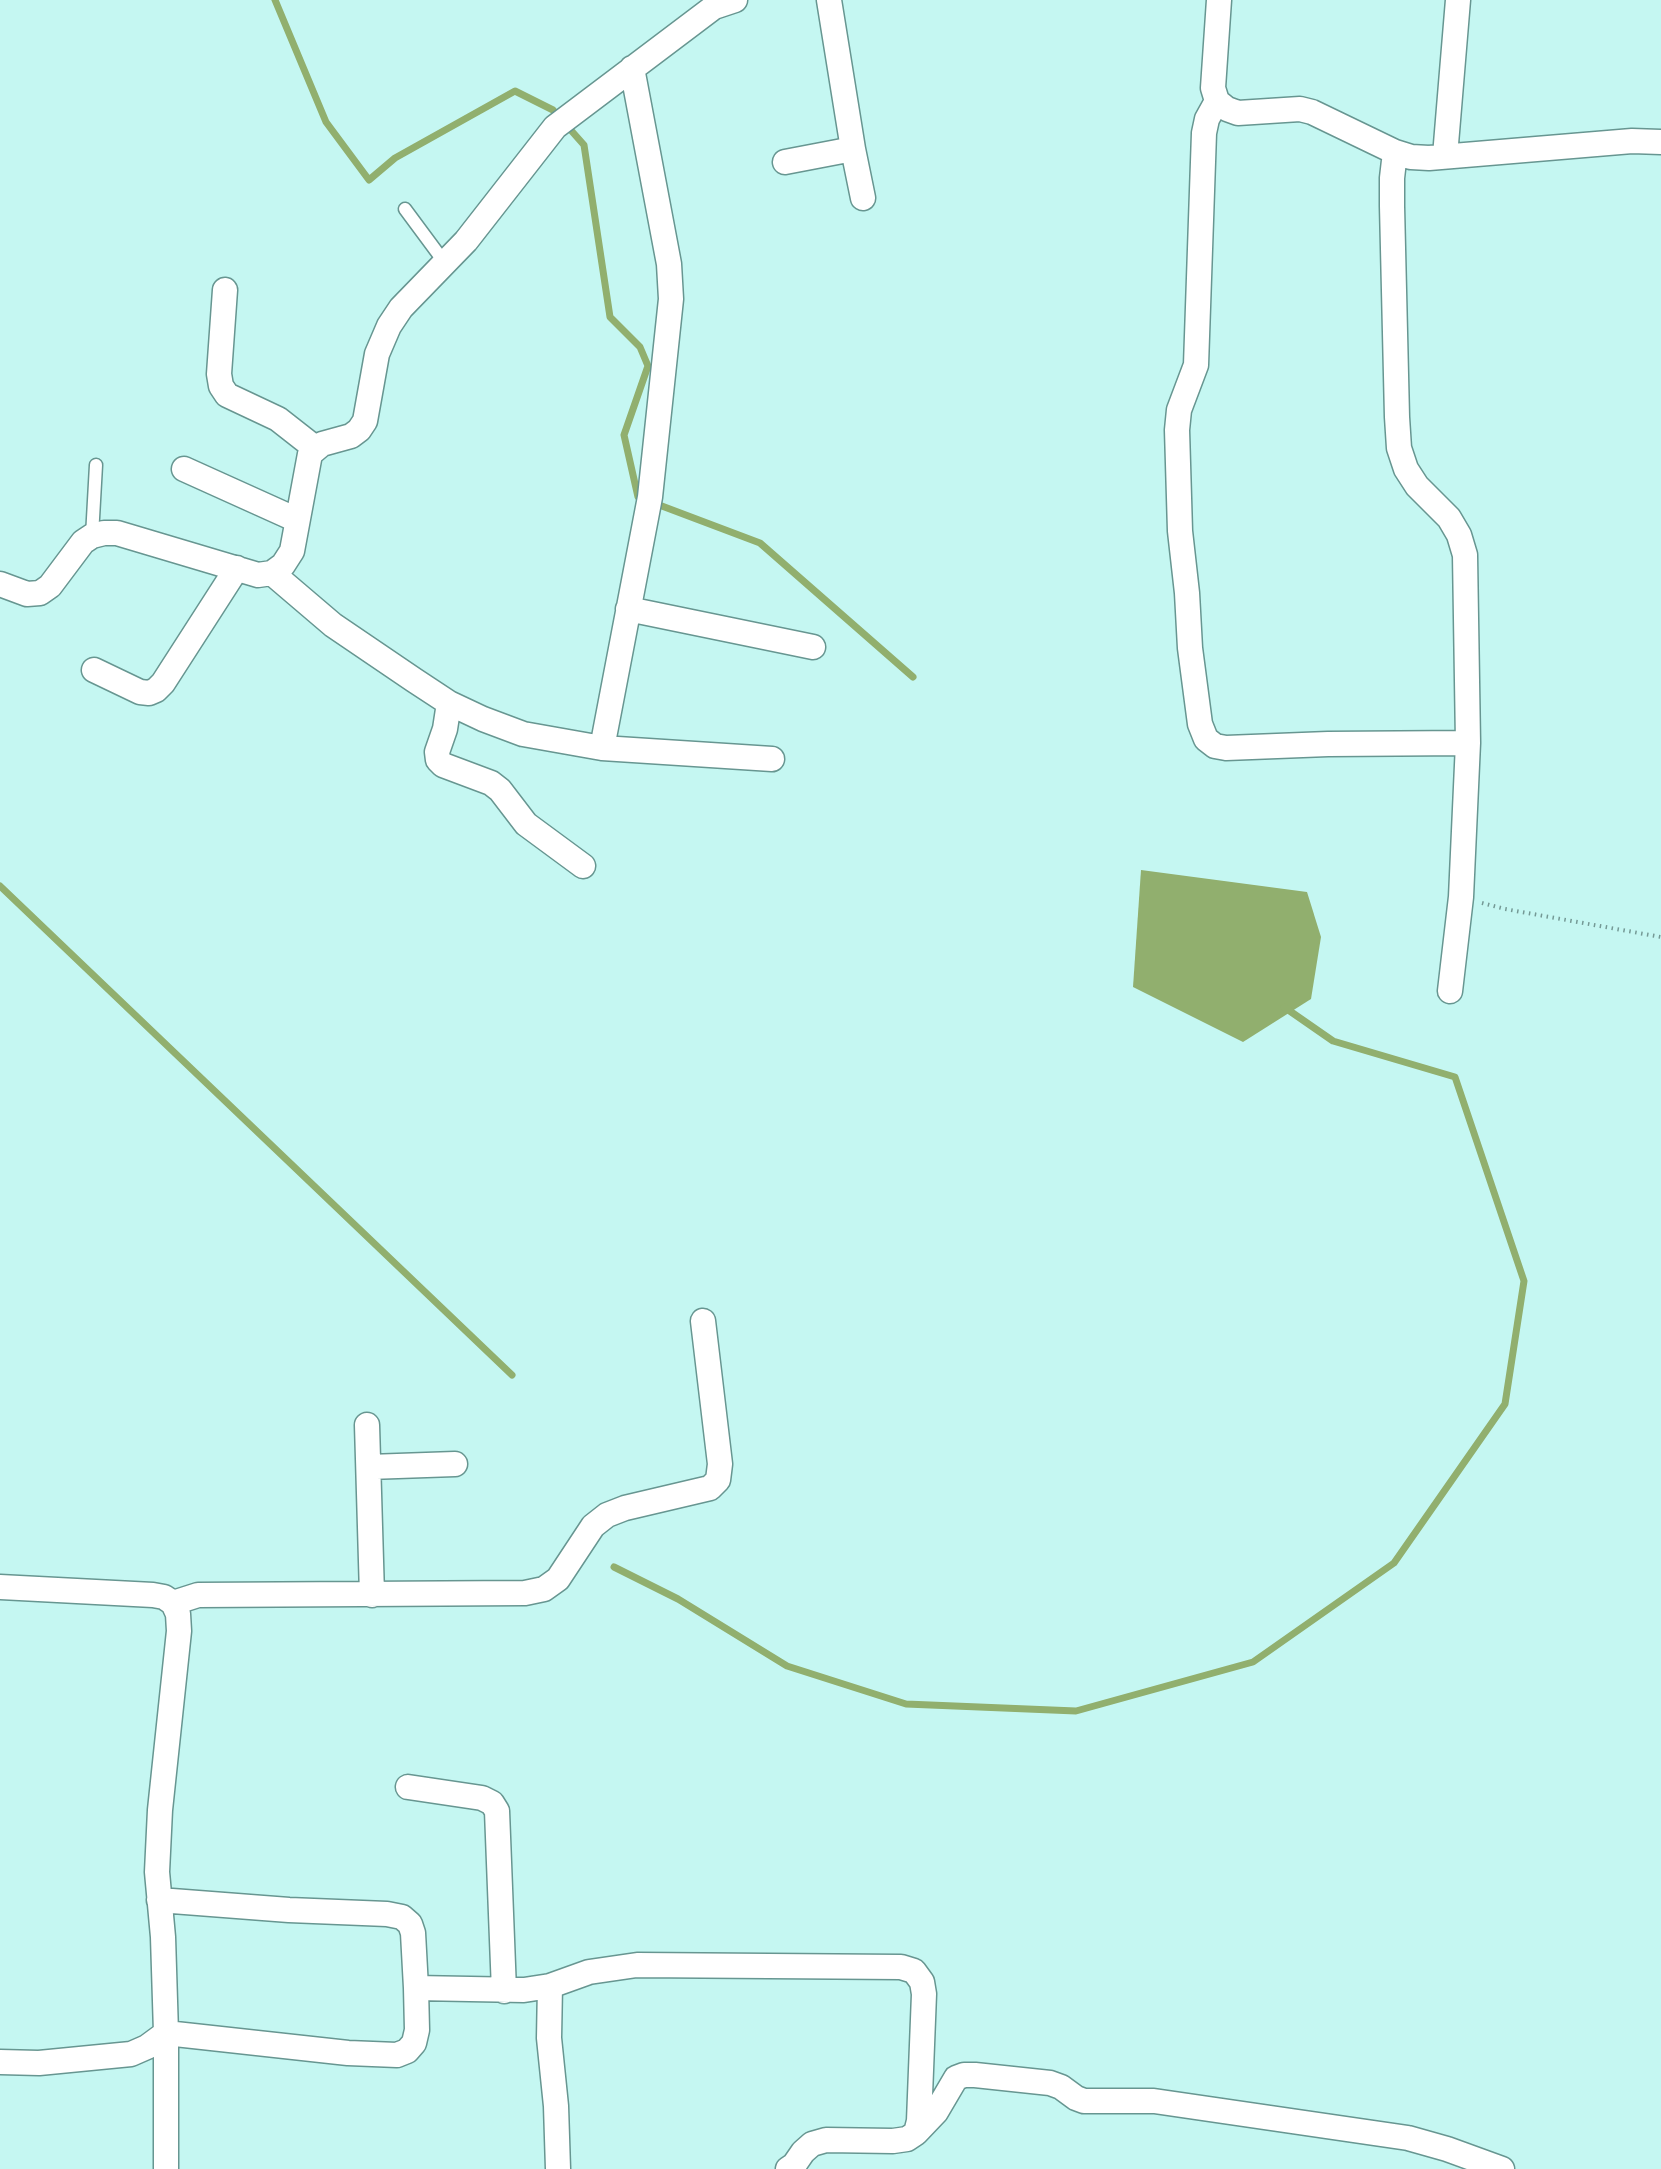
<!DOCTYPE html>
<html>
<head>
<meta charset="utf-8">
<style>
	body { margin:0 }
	canvas { display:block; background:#c5f7f2 }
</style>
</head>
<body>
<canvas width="1661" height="2169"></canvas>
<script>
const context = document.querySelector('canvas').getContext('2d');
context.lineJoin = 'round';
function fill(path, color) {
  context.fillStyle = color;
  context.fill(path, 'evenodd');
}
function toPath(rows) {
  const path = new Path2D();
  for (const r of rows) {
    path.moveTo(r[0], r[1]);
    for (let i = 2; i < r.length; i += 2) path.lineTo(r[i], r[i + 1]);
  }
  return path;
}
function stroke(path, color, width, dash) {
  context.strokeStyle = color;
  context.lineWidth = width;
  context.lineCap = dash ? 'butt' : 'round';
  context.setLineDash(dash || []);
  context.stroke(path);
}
fill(toPath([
	[1141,870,1307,892,1321,937,1311,999,1243,1042,1133,987]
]), '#91af6e');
stroke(toPath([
	[275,0,326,122,369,180,395,158,515,91,553,110,584,145,610,317,640,347,648,366,624,435,638,497,760,543,913,677],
	[0,886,512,1375],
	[614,1567,678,1599,787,1666,906,1704,1076,1711,1253,1662,1394,1563,1505,1404,1524,1281,1455,1077,1333,1041,1284,1007]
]), '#91af6e', 7);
const lane = toPath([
	[405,209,445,263],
	[92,536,96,465]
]);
const street = toPath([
	[1219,0,1213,88,1217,101,1227,109,1238,113,1300,109,1312,112,1395,152,1411,157,1429,158,1632,141,1661,142],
	[1217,101,1207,119,1204,133,1196,365,1179,410,1177,430,1180,531,1187,593,1190,648,1200,724,1206,739,1215,746,1226,748,1328,744,1468,743],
	[853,149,863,198],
	[1395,152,1392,178,1392,206,1397,417,1399,448,1406,469,1417,486,1449,518,1459,535,1465,555,1468,743,1461,897,1450,991],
	[1445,156,1458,0],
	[785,162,853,149,829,0],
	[225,290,219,374,221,386,227,395,278,419,315,448],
	[184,469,297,520],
	[272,573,333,625,414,680,449,703,483,719,523,734,602,748,772,759],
	[0,584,27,594,40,593,50,586,83,542,92,536,104,533,117,533,258,575,272,573,283,565,292,551,310,454,322,444,351,436,359,430,365,421,377,354,389,326,401,308,466,241,555,127,714,7,735,0],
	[628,609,813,647],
	[94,670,140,692,149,693,156,690,163,683,237,568],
	[449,703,445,729,437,752,438,760,443,765,491,783,500,790,526,824,583,866],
	[602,748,650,497,671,299,669,264,632,68],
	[367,1425,372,1595],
	[369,1467,455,1464],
	[0,1587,153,1595,164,1597,173,1603,178,1614,179,1631,160,1810,157,1872,163,1937,166,2033,166,2169],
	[173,1603,198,1595,525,1593,544,1589,558,1579,593,1526,607,1515,625,1508,710,1488,718,1480,720,1464,703,1321],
	[408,1787,482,1798,492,1803,497,1811,504,1991],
	[159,1900,289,1910,387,1914,402,1917,410,1924,413,1933,416,1988,524,1990,550,1986,589,1972,637,1965,901,1967,914,1971,922,1982,924,1994,919,2121,916,2133,907,2139,893,2141,826,2140,812,2144,803,2152,794,2165,788,2169],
	[550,1986,549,2038,556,2106,558,2169],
	[0,2062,39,2063,131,2054,147,2047,166,2033,348,2053,397,2055,407,2051,414,2043,417,2030,416,1988],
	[916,2133,936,2112,956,2078,964,2075,975,2075,1050,2083,1061,2087,1076,2098,1084,2101,1154,2101,1408,2138,1447,2149,1502,2169]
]);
stroke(lane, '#679691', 15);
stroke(street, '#679691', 27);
stroke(toPath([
	[1482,903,1505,909,1661,937]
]), '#749995', 4, [1.5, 4.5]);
stroke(lane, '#fff', 12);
stroke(street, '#fff', 24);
</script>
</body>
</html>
